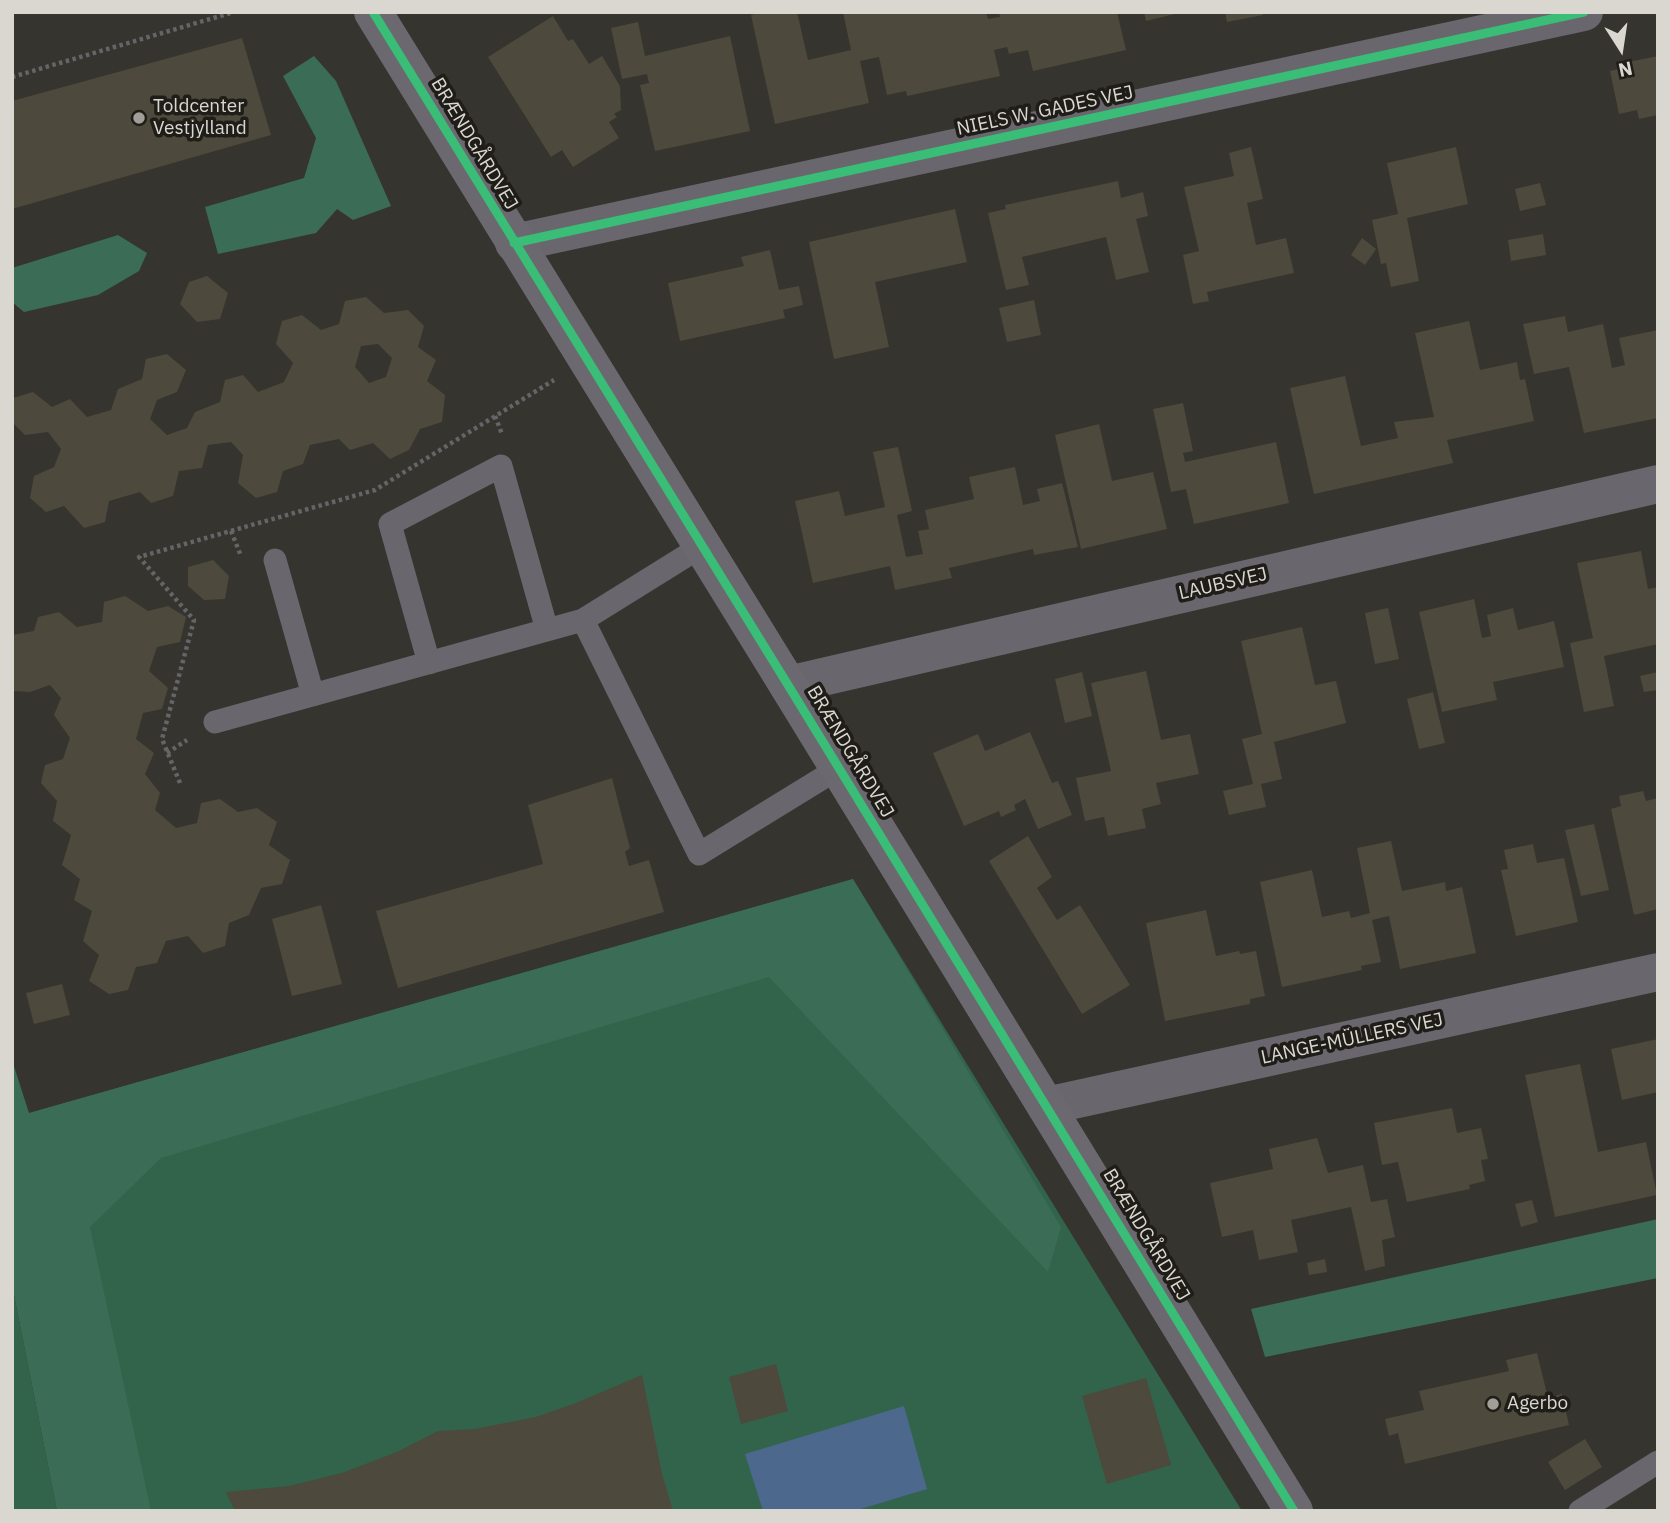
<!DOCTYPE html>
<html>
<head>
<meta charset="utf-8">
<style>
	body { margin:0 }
	#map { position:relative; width:1670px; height:1523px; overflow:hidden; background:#36342e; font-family:"IBM Plex Sans",sans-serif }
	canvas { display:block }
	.frame { position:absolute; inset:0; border:14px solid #dad7d1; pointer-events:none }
	.north { position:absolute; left:1586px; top:14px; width:70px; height:70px; -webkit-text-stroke:5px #1f1d18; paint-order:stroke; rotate:168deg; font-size:19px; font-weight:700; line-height:28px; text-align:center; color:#dad7d1 }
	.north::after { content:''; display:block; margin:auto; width:24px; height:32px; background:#dad7d1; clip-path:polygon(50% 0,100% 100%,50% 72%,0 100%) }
</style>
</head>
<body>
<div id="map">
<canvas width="1670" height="1523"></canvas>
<div class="frame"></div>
<div class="north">N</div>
</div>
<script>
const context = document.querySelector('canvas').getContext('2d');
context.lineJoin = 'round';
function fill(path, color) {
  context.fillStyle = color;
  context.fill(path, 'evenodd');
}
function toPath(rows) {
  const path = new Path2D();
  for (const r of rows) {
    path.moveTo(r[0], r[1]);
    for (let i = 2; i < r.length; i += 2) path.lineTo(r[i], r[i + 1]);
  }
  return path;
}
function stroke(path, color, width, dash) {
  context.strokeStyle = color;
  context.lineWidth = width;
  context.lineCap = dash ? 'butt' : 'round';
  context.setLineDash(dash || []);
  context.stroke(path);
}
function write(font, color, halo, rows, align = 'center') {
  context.font = font + ' "IBM Plex Sans",sans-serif';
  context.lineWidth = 7;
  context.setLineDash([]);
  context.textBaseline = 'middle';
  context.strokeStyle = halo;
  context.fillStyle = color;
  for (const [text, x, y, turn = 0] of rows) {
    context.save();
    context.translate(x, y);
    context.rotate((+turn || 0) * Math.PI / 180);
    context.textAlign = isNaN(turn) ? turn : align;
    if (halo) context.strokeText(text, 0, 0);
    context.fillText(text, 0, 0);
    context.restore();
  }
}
fill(toPath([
	[853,879,1242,1511,105,1511,12,1118],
	[12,1285,57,1511,12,1511]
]), '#32634b');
fill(toPath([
	[314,56,336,81,391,206,353,220,337,209,316,233,218,254,205,207,304,178,316,138,283,76],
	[118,235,147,253,139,271,98,295,24,312,12,302,12,268],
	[853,879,1061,1227,1048,1272,769,977,161,1158,90,1227,151,1511,57,1511,12,1285,12,1060,29,1113],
	[1658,1219,1658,1278,1265,1357,1251,1309]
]), '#3b6c55');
fill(toPath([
	[904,1406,927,1489,854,1511,763,1511,745,1454]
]), '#4c698d');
fill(toPath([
	[761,12,797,12,808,60,851,50,843,12,986,12,988,19,1000,17,999,12,1117,12,1126,50,1033,71,1028,50,1009,54,1007,47,994,50,1000,76,907,96,906,91,887,95,879,57,860,61,869,103,775,124,751,15],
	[1144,12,1179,12,1179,13,1146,21],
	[1225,12,1262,12,1263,15,1227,22],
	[553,16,568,41,573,39,589,64,602,56,620,86,621,110,614,114,617,117,609,122,619,138,573,167,562,150,551,157,488,57],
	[638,22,645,56,730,36,750,131,655,151,640,85,649,83,647,74,622,79,611,28],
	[242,38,271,135,12,209,12,101],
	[1658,56,1658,115,1639,119,1637,110,1619,114,1610,71,1629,66,1628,62],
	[1251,147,1263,199,1247,203,1256,245,1286,238,1294,273,1207,292,1209,301,1193,304,1183,255,1199,251,1184,187,1234,176,1229,153],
	[1456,147,1468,204,1407,218,1419,281,1391,287,1386,263,1381,264,1372,220,1398,214,1387,163],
	[1118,181,1121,198,1143,192,1148,216,1136,219,1149,272,1116,280,1106,237,1022,257,1029,285,1006,290,988,213,1006,209,1005,205],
	[1540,183,1546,205,1520,211,1515,189],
	[955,209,967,262,875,282,889,347,834,359,809,242],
	[1543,234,1546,255,1511,261,1508,240],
	[1362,238,1376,249,1365,265,1351,255],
	[770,250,779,290,799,286,803,305,783,310,785,318,680,341,668,283,744,266,741,257],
	[207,276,228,293,220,319,197,322,180,304,189,282],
	[366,297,384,313,408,310,424,326,418,347,436,360,427,381,445,395,442,422,420,429,409,450,390,459,373,443,350,450,339,439,310,445,303,464,283,471,277,492,256,498,238,483,243,455,231,442,208,445,202,468,179,471,173,496,151,503,140,492,109,501,105,522,84,528,64,506,46,512,30,498,34,476,54,467,61,449,48,432,25,435,12,422,13,398,33,392,52,407,70,399,87,417,111,410,118,389,142,379,146,359,167,354,186,370,177,392,157,400,150,419,167,435,187,428,195,412,220,402,225,380,243,375,258,392,284,382,293,363,276,344,282,321,302,315,321,330,339,324,345,301],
	[378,344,392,358,386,377,369,383,355,367,361,346],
	[1034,300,1041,335,1007,342,999,308],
	[1565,316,1568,332,1603,324,1612,368,1625,365,1619,338,1658,330,1658,418,1584,433,1569,367,1534,374,1523,324],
	[1469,321,1480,370,1517,362,1520,380,1525,379,1534,421,1447,440,1453,463,1314,494,1290,388,1345,376,1361,446,1398,438,1394,422,1434,417,1415,333],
	[1183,403,1193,451,1183,453,1185,462,1276,442,1289,503,1194,524,1186,489,1171,492,1153,409],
	[1099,424,1112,481,1153,472,1167,529,1081,549,1055,435],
	[898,447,912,511,897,515,906,557,923,554,918,531,929,529,925,510,974,499,969,477,1015,467,1023,505,1040,501,1037,489,1062,483,1078,547,1034,555,1033,549,949,568,952,578,895,590,890,566,813,583,795,501,839,491,845,516,885,507,873,452],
	[1641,551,1648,589,1658,587,1658,644,1604,656,1614,706,1584,712,1570,643,1593,638,1577,563],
	[213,560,229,576,225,599,204,600,188,586,188,567],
	[125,596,148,611,168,606,186,617,180,642,157,647,149,671,168,688,162,709,143,713,136,739,154,753,145,774,160,793,155,810,176,828,197,823,201,803,220,799,238,812,257,808,277,822,269,845,290,860,282,884,261,888,249,915,229,923,225,946,203,953,188,936,166,941,157,963,136,967,128,990,109,994,89,981,99,955,83,941,92,911,74,900,80,879,62,865,71,835,53,821,57,801,41,783,45,765,63,759,70,738,54,715,61,698,50,685,30,692,14,691,12,688,12,635,34,631,38,617,59,612,77,627,102,622,104,602],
	[1474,599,1482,638,1491,636,1487,615,1513,608,1518,630,1554,621,1564,667,1493,682,1497,700,1442,712,1419,612],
	[1388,608,1399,659,1375,664,1365,613],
	[1302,627,1315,685,1336,681,1346,723,1274,742,1282,779,1261,784,1266,807,1229,815,1223,791,1253,784,1242,739,1262,734,1241,641],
	[1146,671,1161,740,1190,734,1199,774,1156,783,1161,804,1142,809,1146,828,1108,836,1104,817,1085,821,1076,778,1111,771,1091,683],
	[1082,672,1092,716,1065,723,1055,679],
	[1658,672,1658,690,1644,692,1640,676],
	[1433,692,1445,743,1419,749,1407,699],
	[1030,732,1052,783,1058,781,1072,815,1038,829,1025,799,1014,805,1016,810,1001,817,999,811,964,826,933,753,978,734,985,751],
	[612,778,630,848,625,852,629,866,649,860,664,912,398,988,376,911,543,864,528,805],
	[1643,791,1646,801,1658,798,1658,909,1634,915,1611,809,1621,806,1619,796],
	[1594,824,1609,890,1581,896,1565,830],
	[1028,836,1052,877,1037,888,1057,920,1080,905,1130,985,1082,1014,989,861],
	[1391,841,1402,891,1445,882,1446,891,1462,887,1476,953,1400,969,1389,916,1372,920,1381,962,1361,966,1362,970,1282,987,1260,882,1312,870,1322,917,1349,911,1351,918,1370,913,1357,848],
	[1533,844,1537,863,1564,858,1578,922,1516,936,1501,870,1508,869,1504,850],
	[321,905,342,984,292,996,272,919],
	[1206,910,1216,956,1239,951,1240,954,1256,951,1265,996,1250,999,1250,1004,1165,1021,1146,923],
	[62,984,70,1015,34,1024,26,993],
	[1658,1039,1658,1092,1622,1100,1611,1049],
	[1580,1064,1598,1152,1646,1142,1657,1195,1555,1217,1525,1075],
	[1452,1108,1457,1133,1481,1128,1488,1159,1481,1160,1485,1181,1469,1185,1470,1189,1407,1202,1398,1162,1382,1165,1374,1123],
	[1317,1138,1328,1173,1363,1165,1371,1202,1387,1199,1395,1237,1382,1240,1385,1266,1365,1271,1351,1207,1291,1220,1298,1252,1259,1260,1253,1230,1222,1237,1210,1183,1273,1169,1269,1149],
	[1532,1200,1538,1222,1521,1227,1515,1204],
	[1325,1259,1327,1272,1309,1275,1307,1263],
	[1537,1353,1548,1398,1562,1394,1569,1425,1405,1464,1398,1433,1389,1436,1385,1419,1424,1410,1419,1391,1509,1371,1506,1360],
	[776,1364,788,1411,741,1424,729,1377],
	[642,1375,662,1474,673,1511,235,1511,226,1492,289,1486,342,1473,397,1452,438,1431,475,1429,536,1417,576,1403],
	[1146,1378,1171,1465,1107,1484,1082,1396],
	[1585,1439,1602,1467,1565,1490,1548,1462]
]), '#4d493c');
stroke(toPath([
	[12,77,234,12],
	[495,416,502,434],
	[231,531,241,556],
	[167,753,187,740],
	[180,783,162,739,194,620,139,557,375,490,554,380]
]), '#666466', 4.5, [3.5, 3.5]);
stroke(toPath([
	[275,560,313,695],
	[583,620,699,854,839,768],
	[429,663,390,524,501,466,547,630],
	[215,722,583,620,702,546],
	[1580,1511,1658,1462]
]), '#69676d', 23);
stroke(toPath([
	[514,243,1584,12],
	[788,685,1658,484],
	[1046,1106,1658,972]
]), '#69676d', 38);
stroke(toPath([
	[373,12,788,685,1294,1511]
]), '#6b696f', 38);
stroke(toPath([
	[373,12,788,685,1294,1511],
	[514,243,1584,12]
]), '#3abd76', 9);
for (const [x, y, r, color] of [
	[139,118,7,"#a19e98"],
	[1493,1404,7,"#a19e98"]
]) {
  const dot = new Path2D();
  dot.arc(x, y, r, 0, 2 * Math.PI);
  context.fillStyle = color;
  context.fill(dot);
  stroke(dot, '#1f1d18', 2.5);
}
write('19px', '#dad7d1', '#1f1d18', [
	["Toldcenter",153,107],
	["Vestjylland",153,129],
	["Agerbo",1507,1404]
], 'left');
write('19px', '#dad7d1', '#1f1d18', [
	["NIELS W. GADES VEJ",1045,111,-12],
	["BRÆNDGÅRDVEJ",474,144,59],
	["LAUBSVEJ",1223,584,-13],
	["BRÆNDGÅRDVEJ",850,752,59],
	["LANGE-MÜLLERS VEJ",1352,1039,-12],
	["BRÆNDGÅRDVEJ",1146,1235,59]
]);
</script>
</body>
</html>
